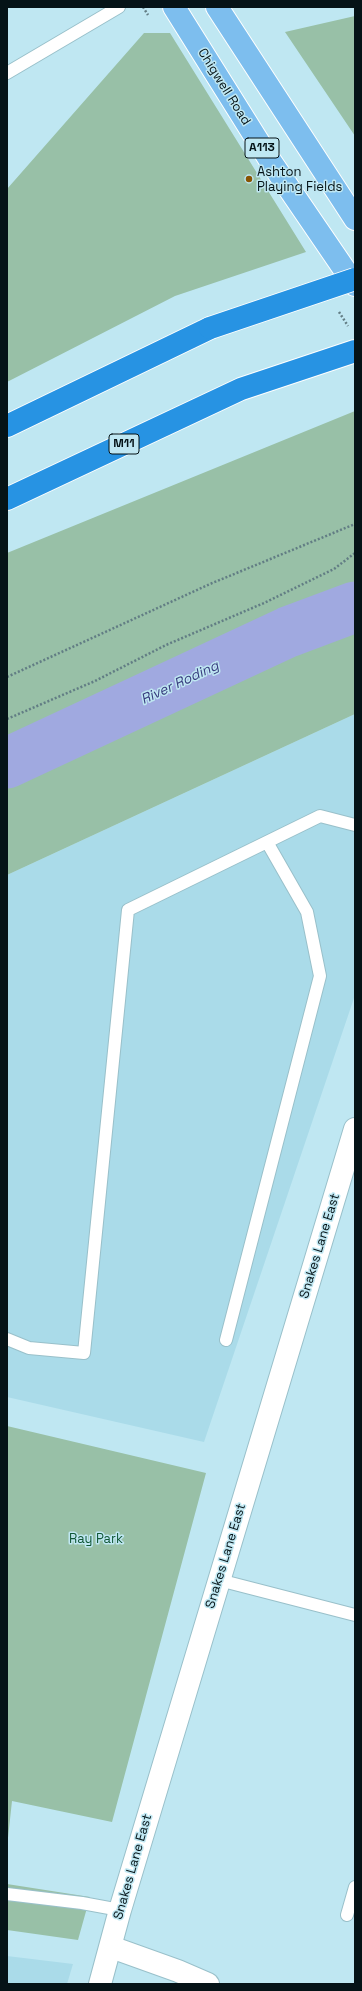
<!DOCTYPE html>
<html>
<head>
<meta charset="utf-8">
<style>
	body { margin:0 }
	#map { position:relative; width:362px; height:1991px; overflow:hidden; background:#bfe7f2; font-family:"Space Grotesk",sans-serif }
	canvas { display:block }
	.frame { position:absolute; inset:0; border:8px solid #051317; pointer-events:none }
</style>
</head>
<body>
<div id="map">
<canvas width="362" height="1991"></canvas>
<div class="frame"></div>
</div>
<script>
const context = document.querySelector('canvas').getContext('2d');
context.lineJoin = 'round';
function fill(path, color) {
  context.fillStyle = color;
  context.fill(path, 'evenodd');
}
function toPath(rows) {
  const path = new Path2D();
  for (const r of rows) {
    path.moveTo(r[0], r[1]);
    for (let i = 2; i < r.length; i += 2) path.lineTo(r[i], r[i + 1]);
  }
  return path;
}
function stroke(path, color, width, dash) {
  context.strokeStyle = color;
  context.lineWidth = width;
  context.lineCap = dash ? 'butt' : 'round';
  context.setLineDash(dash || []);
  context.stroke(path);
}
function write(font, color, halo, rows, align = 'center') {
  context.font = font + ' "Space Grotesk",sans-serif';
  context.lineWidth = 3;
  context.setLineDash([]);
  context.textBaseline = 'middle';
  context.strokeStyle = halo;
  context.fillStyle = color;
  for (const [text, x, y, turn = 0] of rows) {
    context.save();
    context.translate(x, y);
    context.rotate((+turn || 0) * Math.PI / 180);
    context.textAlign = isNaN(turn) ? turn : align;
    if (halo) context.strokeText(text, 0, 0);
    context.fillText(text, 0, 0);
    context.restore();
  }
}
fill(toPath([
	[355,714,355,995,204,1442,7,1397,7,875],
	[7,1956,73,1964,67,1984,7,1984]
]), '#aadbe9');
fill(toPath([
	[355,16,355,136,285,32],
	[144,33,170,33,306,252,175,296,7,382,7,189],
	[355,411,355,714,7,875,7,553],
	[7,1426,206,1473,112,1822,12,1801,7,1847],
	[7,1884,90,1897,78,1940,7,1930]
]), '#98c0a7');
stroke(toPath([
	[7,763,288,632,355,607]
]), '#a0a9e0', 51);
const service = toPath([
	[7,73,119,7],
	[7,1339,29,1348,84,1353,128,910,320,816,355,825],
	[226,1340,320,976,307,912,267,842],
	[219,1580,355,1615],
	[7,1894,82,1903,120,1910],
	[347,1915,355,1887]
]);
const minor = toPath([
	[111,1947,178,1971,208,1984]
]);
const tertiary = toPath([
	[100,1984,120,1910,355,1129]
]);
const primary = toPath([
	[174,7,271,162,355,285],
	[217,7,355,219]
]);
const motorway = toPath([
	[7,426,210,328],
	[7,499,241,389,355,351]
]);
stroke(service, '#99c0ca', 14);
stroke(minor, '#99c0ca', 24);
stroke(tertiary, '#99c0ca', 24);
stroke(primary, '#fff', 24);
stroke(motorway, '#fff', 24);
stroke(toPath([
	[143,7,148,15],
	[339,312,348,326],
	[7,677,210,584,355,524],
	[7,719,95,681,166,645,264,603,334,569,355,553]
]), '#627d84', 2.5, [2, 2]);
stroke(service, '#fff', 12);
stroke(minor, '#fff', 22);
stroke(tertiary, '#fff', 22);
stroke(primary, '#7dbeee', 22);
stroke(motorway, '#2793e3', 22);
const motorwayBridge = toPath([
	[210,328,355,279]
]);
stroke(motorwayBridge, '#fff', 24, []);
stroke(motorwayBridge, '#2793e3', 22);
for (const [x, y, r, color] of [
	[249,179,4,"#895402"]
]) {
  const dot = new Path2D();
  dot.arc(x, y, r, 0, 2 * Math.PI);
  context.fillStyle = color;
  context.fill(dot);
  stroke(dot, '#bfe7f2', 1.5);
}
for (const [x, y, w] of [
	[262,148,34],
	[124,444,30]
]) {
  const box = new Path2D();
  box.roundRect(x - w / 2, y - 10, w, 20, 3);
  context.fillStyle = '#bfe7f2';
  context.fill(box);
  stroke(box, '#051317', 1);
}
write('bold 12px', '#051317', null, [
	["A113",262,148],
	["M11",124,444]
]);
write('13px', '#051317', '#bfe7f2', [
	["Chigwell Road",224,87,58],
	["Snakes Lane East",320,1246,-73],
	["Snakes Lane East",226,1556,-73],
	["Snakes Lane East",133,1867,-74]
]);
write('13px', '#051317', '#bfe7f2', [
	["Ashton",257,172],
	["Playing Fields",257,187]
], 'left');
write('13px', '#115736', '#bfe7f2', [
	["Ray Park",96,1539]
]);
write('italic 14px', '#373c7e', '#bfe7f2', [
	["River Roding",180,683,-25]
]);
</script>
</body>
</html>
